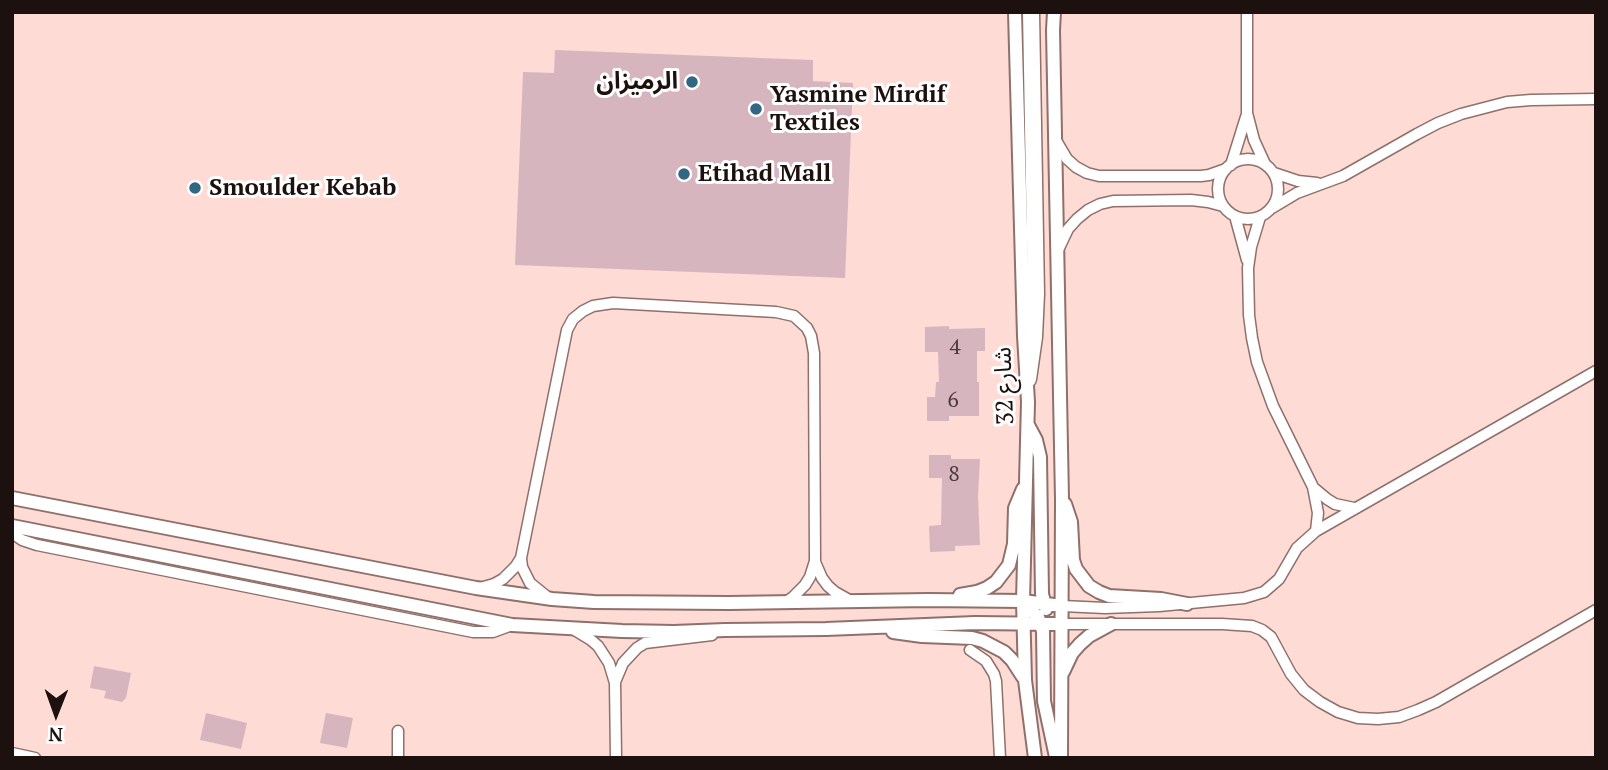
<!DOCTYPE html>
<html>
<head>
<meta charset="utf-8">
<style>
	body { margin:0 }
	#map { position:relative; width:1608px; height:770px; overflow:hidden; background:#fedbd4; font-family:"PT Serif",serif }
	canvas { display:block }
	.frame { position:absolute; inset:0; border:14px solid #1d110f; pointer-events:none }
	.north { position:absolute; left:21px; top:679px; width:70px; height:70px; -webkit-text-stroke:5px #fff; paint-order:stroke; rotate:181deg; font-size:19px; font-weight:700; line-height:28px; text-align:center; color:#1d110f }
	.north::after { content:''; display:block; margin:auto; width:24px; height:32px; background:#1d110f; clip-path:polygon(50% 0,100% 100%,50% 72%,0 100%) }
</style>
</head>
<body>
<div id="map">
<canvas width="1608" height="770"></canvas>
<div class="frame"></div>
<div class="north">N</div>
</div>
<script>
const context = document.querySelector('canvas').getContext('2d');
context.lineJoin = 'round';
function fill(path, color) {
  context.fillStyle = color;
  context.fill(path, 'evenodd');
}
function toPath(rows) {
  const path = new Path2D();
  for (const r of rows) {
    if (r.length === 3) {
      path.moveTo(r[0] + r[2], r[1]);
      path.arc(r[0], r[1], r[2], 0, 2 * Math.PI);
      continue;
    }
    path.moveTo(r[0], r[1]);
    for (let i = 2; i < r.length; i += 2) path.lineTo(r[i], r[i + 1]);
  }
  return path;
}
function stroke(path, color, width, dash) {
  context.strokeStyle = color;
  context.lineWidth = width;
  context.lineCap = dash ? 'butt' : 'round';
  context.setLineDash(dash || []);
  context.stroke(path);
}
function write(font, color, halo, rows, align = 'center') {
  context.font = font + ' "PT Serif","Noto Sans Arabic",serif';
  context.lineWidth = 6;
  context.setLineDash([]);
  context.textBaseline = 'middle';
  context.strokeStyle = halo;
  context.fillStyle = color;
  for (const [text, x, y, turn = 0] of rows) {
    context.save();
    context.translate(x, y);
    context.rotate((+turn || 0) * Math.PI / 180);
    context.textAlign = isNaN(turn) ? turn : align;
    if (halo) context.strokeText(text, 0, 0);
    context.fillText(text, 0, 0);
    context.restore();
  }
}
fill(toPath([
	[555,50,813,60,813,81,853,83,845,278,515,265,523,72,554,73],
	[949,326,949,329,985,328,985,351,977,351,977,382,979,382,979,416,949,416,949,421,927,421,927,397,935,397,936,382,939,382,938,352,925,352,925,327],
	[929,455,951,455,951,459,980,459,978,496,980,545,955,546,955,551,930,552,929,526,941,525,942,478,929,478],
	[94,666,131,673,126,698,122,702,104,698,106,691,90,688],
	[206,713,247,723,241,749,200,740],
	[326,713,353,718,347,748,320,743]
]), '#d7b5bf');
const minor = toPath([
	[1247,12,1247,113,1254,140,1265,164],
	[1057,142,1067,159,1076,167,1087,173,1099,176,1201,176,1209,175,1226,169],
	[1248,189,30],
	[1231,165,1246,117],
	[1274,173,1298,181,1317,183],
	[1272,208,1297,193,1343,176,1417,134,1438,123,1461,114,1507,102,1531,100,1596,99],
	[1235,216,1247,260],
	[1260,217,1251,247,1248,268,1249,315,1252,338,1257,362,1273,406,1313,487,1318,513,1316,531],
	[1058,250,1068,229,1077,219,1088,210,1100,204,1113,201,1191,200,1208,202,1223,206],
	[1315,489,1327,499,1335,504,1354,508],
	[12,533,22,540,37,545,473,632,493,632,512,625],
	[521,558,522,567,530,583,546,596],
	[815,562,822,578,828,586,835,592,851,601],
	[480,588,494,584,503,579,516,566,521,558,567,330,573,319,583,311,593,306,613,303,776,312,794,316,807,328,811,336,814,353,815,561,810,577,805,585,793,597,786,602],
	[1062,606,1105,608,1159,606,1244,598,1264,592,1279,579,1297,548,1316,531,1596,371],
	[1062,624,1222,624,1252,626,1262,630,1271,637,1291,674,1304,690,1320,702,1338,712,1358,718,1378,719,1399,717,1418,710,1436,702,1596,610],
	[573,629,591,640,598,646,609,663,615,683,616,758],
	[970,650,986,661,994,674,996,681,1000,758],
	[615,682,623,663,637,648,645,643,712,635],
	[398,731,398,758],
	[12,753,35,758]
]);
const tertiary = toPath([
	[1015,12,1024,336,1028,402,1023,601,1025,680,1035,758],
	[1054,12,1053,30,1062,499,1061,758],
	[1028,425,1036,440,1040,457,1042,594,1046,609],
	[12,498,476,588,552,599,594,602,729,603,928,600,1023,601,1062,606],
	[1065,504,1071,522,1073,560,1076,569,1089,586,1099,592,1109,596,1161,599,1187,604],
	[12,526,512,625,622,631,674,632,725,630,826,629,975,623,1062,624],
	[960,595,977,592,987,588,996,582,1009,565,1014,544,1015,508,1023,489],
	[1023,602,1038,617,1043,631,1044,701,1056,757],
	[893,632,922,636,972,638,983,641,1004,652,1012,660,1023,677],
	[1063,672,1072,653,1080,644,1089,636,1111,624]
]);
const trunk = toPath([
	[1028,379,1034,337,1036,294,1031,12]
]);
stroke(minor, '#8f706a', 13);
stroke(tertiary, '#8f706a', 16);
stroke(trunk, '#8f706a', 19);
stroke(minor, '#fff', 10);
stroke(tertiary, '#fff', 12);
stroke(trunk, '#fff', 16);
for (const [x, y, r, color] of [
	[692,82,7,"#316782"],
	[756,109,7,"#316782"],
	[684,174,7,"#316782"],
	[195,188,7,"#316782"]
]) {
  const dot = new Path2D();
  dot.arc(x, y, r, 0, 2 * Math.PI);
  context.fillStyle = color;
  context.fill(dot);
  stroke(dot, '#fff', 2.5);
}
write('21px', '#4c3a3b', null, [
	["4",955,348],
	["6",953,401],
	["8",954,475]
]);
write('bold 24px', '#1d110f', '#fff', [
	["الرميزان",678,82,"right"],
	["Yasmine Mirdif",770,95],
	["Textiles",770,123],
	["Etihad Mall",698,174],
	["Smoulder Kebab",209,188]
], 'left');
write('24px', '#1d110f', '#fff', [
	["شارع 32",1005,386,-92]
]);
</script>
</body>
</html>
